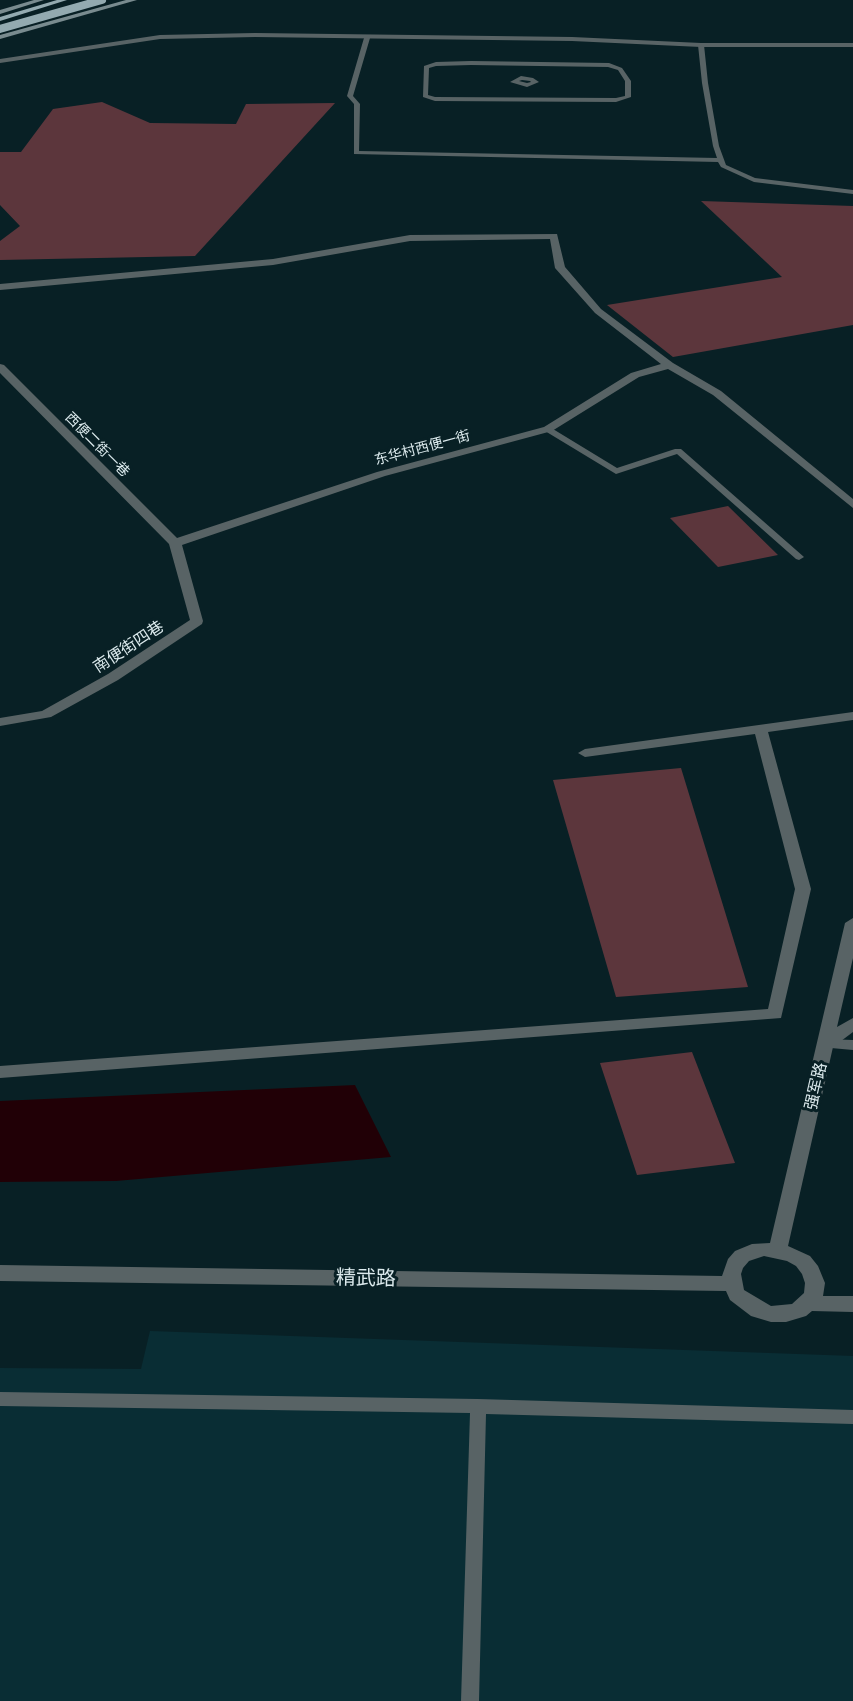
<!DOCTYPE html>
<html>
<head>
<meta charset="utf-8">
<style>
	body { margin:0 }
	canvas { display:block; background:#082025 }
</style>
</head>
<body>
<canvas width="853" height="1701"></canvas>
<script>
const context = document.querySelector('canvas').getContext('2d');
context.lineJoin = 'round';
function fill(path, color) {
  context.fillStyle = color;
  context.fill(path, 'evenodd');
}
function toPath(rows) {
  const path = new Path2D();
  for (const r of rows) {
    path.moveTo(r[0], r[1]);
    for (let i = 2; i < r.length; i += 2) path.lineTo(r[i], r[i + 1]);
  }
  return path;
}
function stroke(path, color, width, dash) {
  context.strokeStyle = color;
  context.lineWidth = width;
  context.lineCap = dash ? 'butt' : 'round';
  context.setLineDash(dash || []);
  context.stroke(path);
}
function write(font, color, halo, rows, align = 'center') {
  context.font = font + ' Georgia,"Noto Sans SC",serif';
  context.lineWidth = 6;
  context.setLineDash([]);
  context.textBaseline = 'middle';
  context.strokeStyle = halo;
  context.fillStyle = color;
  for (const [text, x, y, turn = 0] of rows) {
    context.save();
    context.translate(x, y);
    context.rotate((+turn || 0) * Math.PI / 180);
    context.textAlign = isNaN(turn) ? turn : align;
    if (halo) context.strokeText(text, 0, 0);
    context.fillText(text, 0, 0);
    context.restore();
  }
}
fill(toPath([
	[150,1331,853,1356,853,1701,0,1701,0,1368,141,1369]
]), '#092d34');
fill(toPath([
	[102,102,150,123,236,124,246,104,335,103,195,256,0,260,0,241,20,226,0,205,0,152,21,152,53,109],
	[701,201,853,206,853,325,673,357,607,305,782,277],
	[728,506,778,555,718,567,670,518],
	[681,768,748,987,616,997,553,780],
	[692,1052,735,1163,637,1175,600,1063]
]), '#5c363c');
fill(toPath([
	[355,1085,391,1157,116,1181,0,1182,0,1101]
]), '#210006');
fill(toPath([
	[367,36,370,38,353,96,360,104,359,151,717,158,713,146,702,83,698,45,701,43,704,45,708,83,719,146,726,165,755,178,853,190,853,194,754,182,721,167,718,162,354,154,354,104,347,96,364,38,367,36],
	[471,61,609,63,622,68,631,81,631,97,616,102,435,101,423,97,424,66,436,62,471,61],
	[471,65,608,67,618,70,625,81,625,96,616,98,435,97,428,95,429,68,436,66,471,65],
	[521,76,533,78,539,82,527,87,510,82,521,76],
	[522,80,530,81,531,82,527,83,519,81,522,80],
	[548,426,617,468,675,449,681,449,804,557,799,560,796,559,677,454,616,474,545,431,544,429,548,426],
	[825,1039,853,1040,853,1050,820,1047,818,1044,820,1041,825,1039],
	[0,1392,478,1399,853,1410,853,1424,486,1414,479,1701,461,1701,470,1413,0,1406,0,1392]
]), '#586365');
fill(toPath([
	[255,33,572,37,701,43,853,43,853,47,701,47,572,41,255,37,160,39,0,63,0,59,160,35,255,33],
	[557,234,565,267,601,309,673,363,721,391,853,499,853,508,713,395,668,369,639,377,552,431,385,476,182,545,203,621,202,624,118,680,51,717,0,726,0,718,42,711,108,674,190,620,169,544,0,373,0,364,4,365,177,538,377,472,544,427,631,373,661,364,595,313,555,268,550,239,410,241,273,265,0,290,0,284,273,259,410,235,557,234],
	[853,712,853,720,768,732,811,889,781,1018,0,1078,0,1066,768,1009,795,889,755,734,585,757,578,753,585,749,853,712],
	[853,918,853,958,837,1027,853,1018,853,1032,833,1047,788,1246,810,1256,818,1266,825,1283,823,1296,853,1296,853,1312,812,1311,806,1316,786,1322,771,1322,751,1316,730,1300,726,1291,0,1281,0,1265,722,1276,728,1259,735,1251,752,1244,770,1243,845,923,853,918],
	[764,1256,787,1261,796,1266,802,1274,805,1283,804,1293,792,1304,771,1306,744,1290,741,1274,743,1268,749,1261,764,1256]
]), '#586365');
fill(toPath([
	[34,0,44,0,0,14,0,10,34,0],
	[126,0,137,0,0,39,0,35,126,0]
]), '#798b8f');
fill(toPath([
	[57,0,67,0,0,21,0,17,57,0]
]), '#93aab0');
stroke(toPath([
	[0,29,102,0]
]), '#93aab0', 8);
write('14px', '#dceaed', '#082025', [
	["西便二街一巷",98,444,45],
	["东华村西便一街",422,447,-15]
]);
write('16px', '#dceaed', '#082025', [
	["南便街四巷",128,646,-33],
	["强军路",815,1086,-77]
]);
write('20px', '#dceaed', '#082025', [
	["精武路",366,1277,1]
]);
</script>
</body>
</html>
